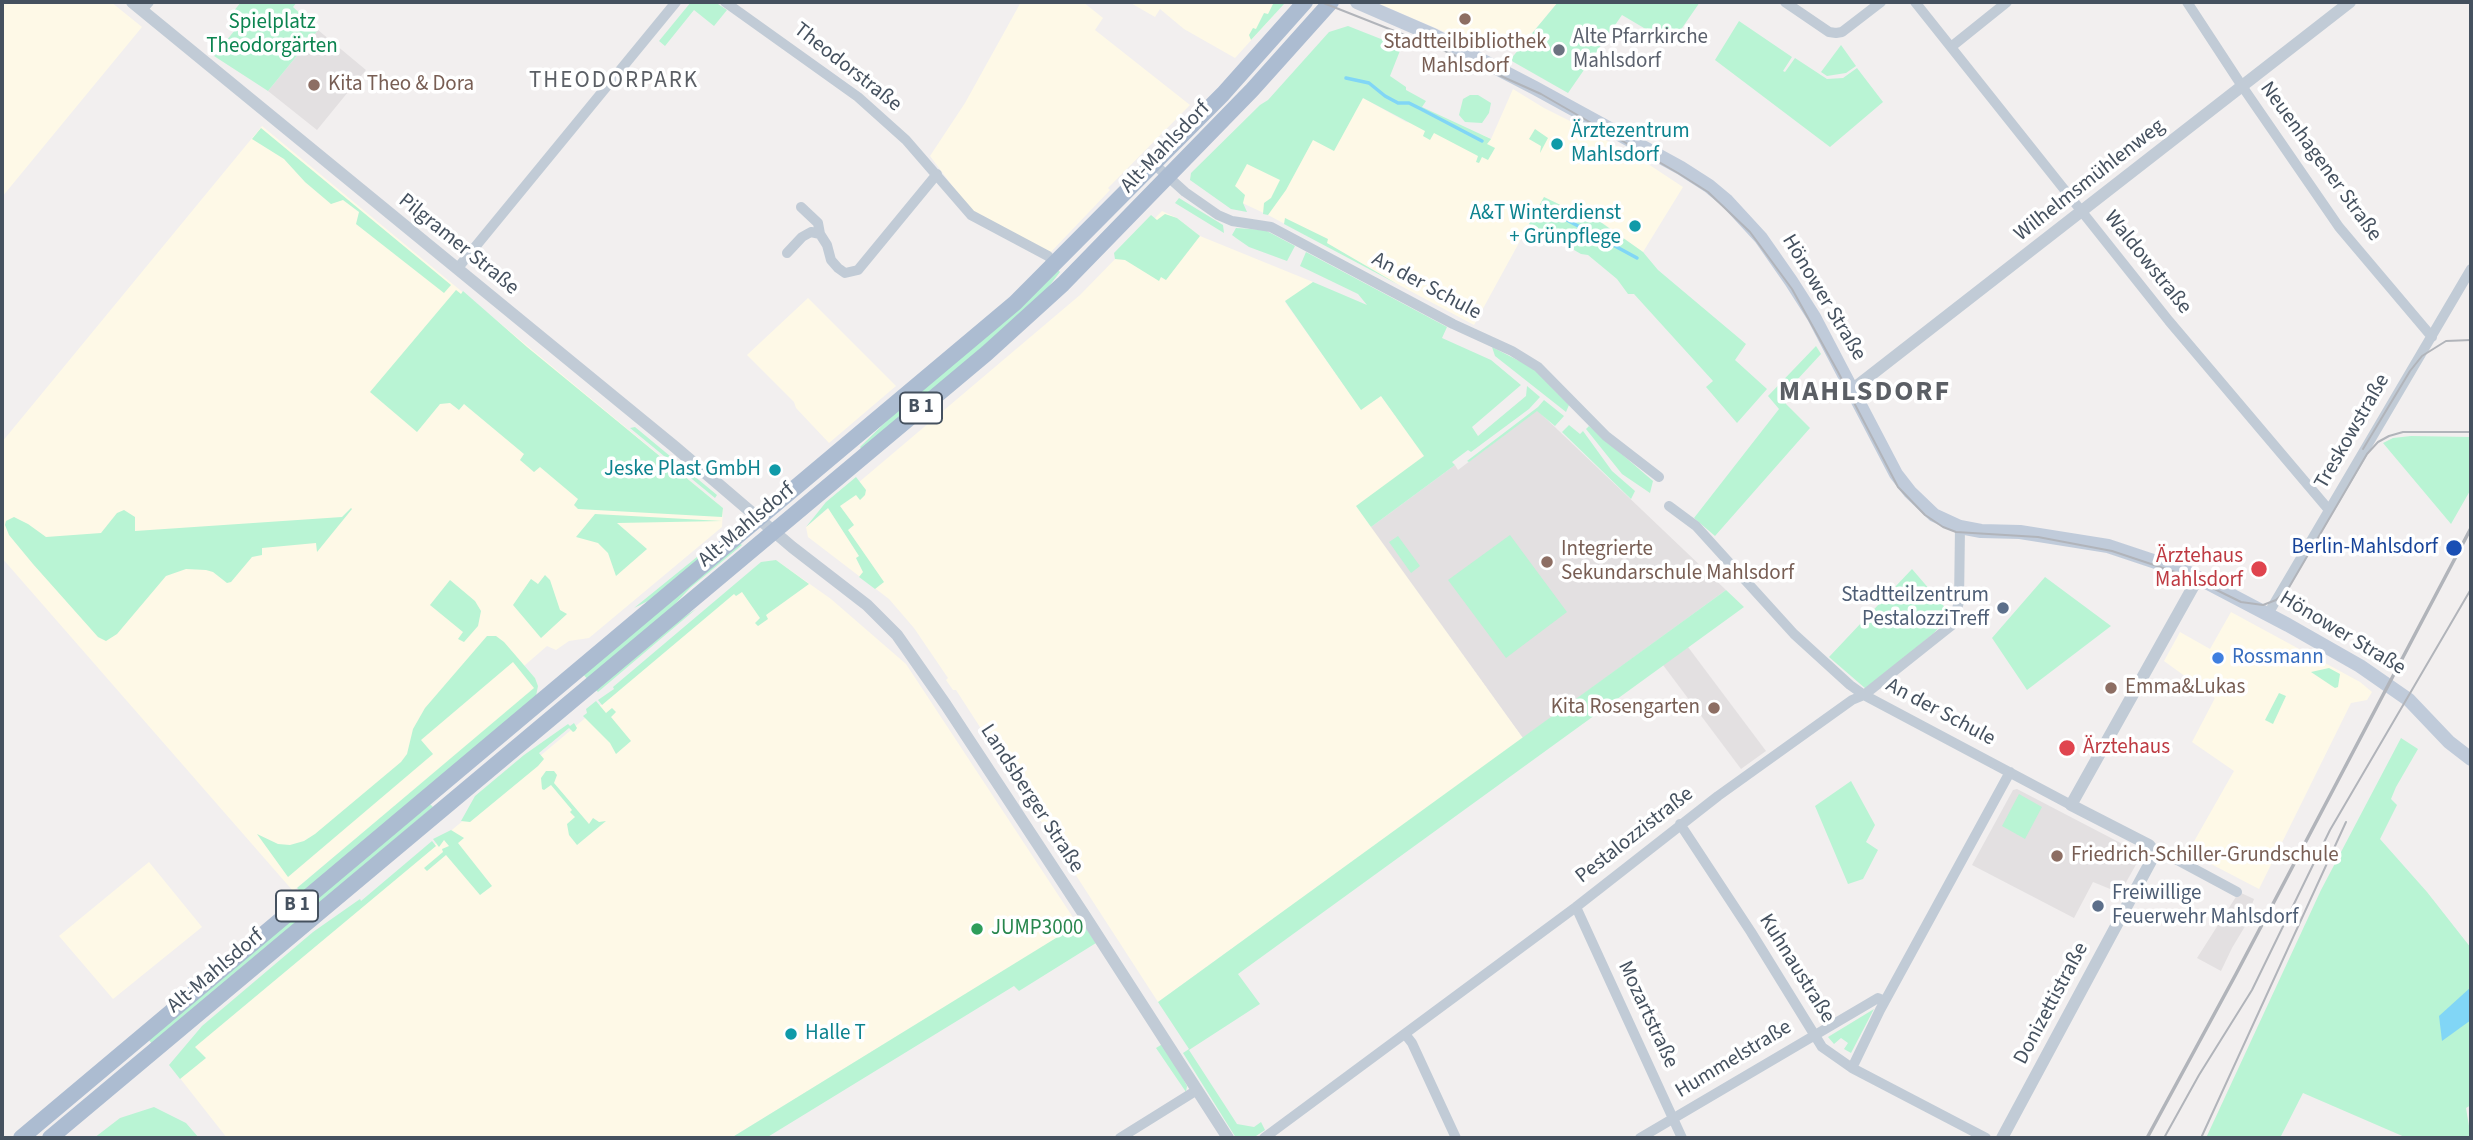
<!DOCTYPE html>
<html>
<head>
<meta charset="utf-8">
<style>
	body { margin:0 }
	#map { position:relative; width:2473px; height:1140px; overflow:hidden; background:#f2efef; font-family:"Source Sans 3",sans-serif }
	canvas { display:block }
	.frame { position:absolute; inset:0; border:4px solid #45515f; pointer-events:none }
</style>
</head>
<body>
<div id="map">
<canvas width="2473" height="1140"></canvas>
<div class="frame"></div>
</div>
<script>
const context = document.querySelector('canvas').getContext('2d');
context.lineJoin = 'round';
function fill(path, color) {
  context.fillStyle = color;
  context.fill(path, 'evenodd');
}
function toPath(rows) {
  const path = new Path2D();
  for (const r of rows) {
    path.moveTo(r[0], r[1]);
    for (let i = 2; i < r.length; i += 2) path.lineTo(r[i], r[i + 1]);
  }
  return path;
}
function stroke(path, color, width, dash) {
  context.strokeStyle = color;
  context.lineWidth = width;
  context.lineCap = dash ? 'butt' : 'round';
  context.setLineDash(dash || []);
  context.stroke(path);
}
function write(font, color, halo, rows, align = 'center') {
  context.font = font + ' "Source Sans 3",sans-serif';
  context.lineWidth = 7;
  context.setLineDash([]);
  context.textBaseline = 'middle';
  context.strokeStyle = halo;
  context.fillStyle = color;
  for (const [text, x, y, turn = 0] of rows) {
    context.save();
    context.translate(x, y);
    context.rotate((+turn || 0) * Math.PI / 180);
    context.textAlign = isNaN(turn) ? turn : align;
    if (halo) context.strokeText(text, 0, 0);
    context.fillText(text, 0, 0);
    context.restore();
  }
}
fill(toPath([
	[2,2,111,2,142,27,2,197],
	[1021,2,1083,2,1103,18,1095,30,1190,105,1108,188,1110,190,1049,254,972,212,930,156,965,103],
	[1129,2,1284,2,1274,15,1235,58,1184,29,1160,9,1155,17],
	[1375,2,1558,2,1522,45,1497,33,1489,51],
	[1513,89,1544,108,1590,131,1648,164,1683,187,1643,252,1583,209,1579,214,1544,197,1474,325,1268,215,1236,200,1214,186,1271,102,1363,98,1406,122,1483,135,1491,139],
	[262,126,723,508,722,527,589,638,569,641,556,650,547,646,524,666,535,678,538,686,293,891,2,558,2,442],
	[1162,211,1177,218,1200,236,1313,282,1285,302,1361,409,1381,396,1425,456,1357,506,1523,738,1158,1002,956,690,953,690,946,680,948,678,914,628,889,599,808,537,806,527,1080,295],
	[808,298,896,386,829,443,796,408,794,402,747,355],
	[776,560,831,599,906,664,1078,925,731,1138,227,1138,172,1068,208,1030,365,903,771,562],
	[2231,612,2360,682,2372,692,2367,700,2351,703,2259,889,2188,852,2234,771,2192,742,2215,698,2164,661,2180,632,2210,649],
	[149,862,202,927,113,999,59,936]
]), '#fef9e7');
fill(toPath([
	[318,30,366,70,317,130,268,91],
	[1537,410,1726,590,1523,738,1371,527,1455,465,1458,470],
	[1688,647,1766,751,1741,769,1663,665],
	[2017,789,2134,850,2138,861,2120,893,2093,882,2074,918,1972,865,2013,790],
	[2239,892,2254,899,2250,910,2253,913,2232,948,2221,971,2197,958]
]), '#e3e0e1');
fill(toPath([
	[241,2,297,2,293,7,318,30,268,91,214,56,239,25,229,17],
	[691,2,715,2,727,10,714,26,694,10,665,46,659,41],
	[1269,2,1284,2,1284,4,1251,40,1249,35,1253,28,1256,29,1264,13,1268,14,1273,4],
	[1558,2,1700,2,1671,44,1622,15,1568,93,1510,60],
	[1739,21,1792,57,1783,71,1785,72,1795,58,1827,79,1843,78,1857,68,1883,102,1830,147,1715,60],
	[1348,26,1381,39,1387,36,1403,43,1390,76,1406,87,1406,90,1426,101,1422,107,1491,139,1487,144,1495,148,1488,160,1482,157,1479,163,1476,162,1478,156,1434,133,1430,140,1423,136,1425,131,1363,98,1334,151,1313,140,1286,190,1268,215,1263,214,1264,203,1271,198,1280,180,1247,164,1235,186,1245,195,1243,203,1247,212,1231,209,1190,180,1191,173,1260,105,1268,100,1329,32],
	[1841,45,1856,66,1846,73,1827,76,1821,72],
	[1470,95,1478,95,1491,103,1489,113,1482,123,1465,122,1459,115,1463,99],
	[261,128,451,285,444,293,356,224,359,212,343,200,331,204,305,182,284,159,252,139],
	[1535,129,1548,138,1540,153,1541,146,1529,139],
	[1544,197,1579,214,1582,209,1643,252,1658,270,1746,344,1735,360,1767,389,1737,423,1706,387,1713,381,1634,294,1628,294,1617,279,1588,255,1581,254,1529,224],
	[1179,198,1223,225,1224,233,1175,203],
	[427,212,462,243,459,247,422,218],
	[1165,214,1177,218,1200,236,1166,280,1161,277,1159,281,1125,260,1115,259,1114,253,1151,215,1157,220],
	[1285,218,1328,239,1327,243,1399,285,1284,224],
	[1236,228,1265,230,1295,246,1287,261,1249,247,1236,238,1232,235],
	[1306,252,1447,327,1442,338,1491,360,1521,385,1472,427,1478,436,1526,396,1527,386,1540,397,1529,409,1471,452,1468,450,1452,462,1455,465,1371,527,1356,506,1424,456,1381,396,1361,410,1285,301,1313,282,1367,305,1358,294,1300,266],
	[1058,270,1060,272,1040,298,862,450,860,447,901,407],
	[456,290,461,294,463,291,527,347,723,508,722,517,578,509,574,505,578,499,540,467,534,472,520,460,524,454,464,404,459,410,450,403,440,404,417,432,370,392],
	[1816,346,1821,354,1784,394,1786,404,1810,428,1715,536,1694,518,1779,409,1768,396],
	[1492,347,1533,368,1569,405,1566,412,1495,356],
	[1544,400,1564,416,1555,426,1537,411,1469,462,1467,461,1538,407],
	[1569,425,1580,434,1583,431,1612,471,1635,491,1631,499,1562,432],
	[1589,426,1653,481,1650,493,1622,474,1586,429],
	[635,427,717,495,715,498,630,428],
	[2411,436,2471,437,2471,489,2451,524,2383,443,2393,438],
	[856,477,866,490,865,495,860,500,856,495,840,506,854,525,848,530,884,582,875,589,859,577,863,572,856,558,859,556,828,508,806,527,826,502],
	[351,508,352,509,317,552,316,543,262,548,262,555,252,557,231,582,227,583,213,572,206,570,186,569,166,576,117,634,106,641,98,637,33,564,9,535,5,525,6,521,14,517,28,524,46,537,101,533,117,513,124,510,135,517,135,531,342,517],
	[595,514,722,521,617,523,647,549,616,576,608,553,598,543,576,537],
	[1510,535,1567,612,1506,658,1448,580],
	[1398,536,1420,566,1411,573,1389,542],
	[719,542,656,597,634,608,708,548],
	[738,542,742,545,690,588,662,618,588,680,583,674],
	[776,560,809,584,766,615,768,619,758,626,755,623,760,618,742,592,736,596,734,594,602,705,598,700,614,689,613,687,761,562],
	[1912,569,1949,612,1945,612,1941,625,1934,633,1866,689,1829,657],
	[545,575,550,580,560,610,567,614,541,638,513,605,531,579,538,584],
	[2045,577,2111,626,2027,690,1992,638],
	[450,580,475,601,481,611,478,626,464,642,458,639,463,632,430,605],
	[1726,590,1744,607,1238,974,1260,1004,1189,1050,1237,1124,1254,1127,1261,1122,1265,1130,1253,1138,1236,1138,1183,1053,1189,1049,1158,1002],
	[696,609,598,692,595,689,667,628],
	[487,636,496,636,504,642,535,678,538,686,536,696,303,894,297,888,534,688,513,662,421,740,433,754,288,877,257,834,278,844,290,845,304,841,315,834,401,762,407,754,413,729,425,708],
	[2329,668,2340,674,2338,687,2335,688,2311,672],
	[2279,693,2286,696,2273,724,2265,720],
	[596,701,606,713,612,708,616,712,611,717,631,741,616,754,610,743,583,716,587,713,586,709],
	[574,723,577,728,575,731,573,732,569,728,539,753,544,759,538,766,470,822,461,821,475,796,524,755,568,724,570,726],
	[2401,738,2418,749,2396,787,2391,799,2397,805,2380,839,2427,892,2471,948,2471,1105,2466,1108,2471,1138,2407,1138,2303,1093,2280,1138,2206,1138,2321,890],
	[546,771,554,771,557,775,554,783,589,824,593,818,599,822,606,821,577,845,569,835,567,824,575,817,570,812,572,810,551,785,544,790,542,789,541,778],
	[1851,781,1875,825,1866,842,1878,850,1863,879,1848,884,1815,806],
	[2019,794,2042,807,2025,839,2002,826],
	[430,804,433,807,153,1045,148,1039],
	[451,830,464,838,458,843,492,886,480,895,446,855,427,871,424,868,443,852,442,849,449,846,444,840,439,847,433,839],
	[432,841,436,846,195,1047,206,1058,180,1079,169,1065,202,1026,313,932,360,899,361,901],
	[1082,922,1096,943,1019,991,1014,986,766,1138,731,1138],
	[1874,1009,1851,1053,1844,1049,1848,1043,1841,1038,1834,1044,1828,1037],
	[1164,1043,1187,1086,1186,1092,1156,1048],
	[154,1107,186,1123,199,1138,94,1138,120,1118]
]), '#b9f4d4');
fill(toPath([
	[2471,987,2471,1020,2442,1041,2439,1016]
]), '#81d6f6');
stroke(toPath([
	[1346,78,1369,83,1385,96,1398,103,1409,103,1419,108,1482,141],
	[1567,220,1637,258]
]), '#81d6f6', 3.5);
stroke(toPath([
	[725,2,858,97,906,140,971,215,1048,256,1055,264],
	[1785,2,1829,32,1836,33,1842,32,1881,2],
	[1915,2,2169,321,2329,510],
	[2187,2,2242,86,2339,227,2432,337],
	[142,10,149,2],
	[1951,47,2007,2],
	[1154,164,1185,192,1218,215,1232,221,1271,227,1453,324,1512,351,1538,367,1606,436,1659,477],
	[801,207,818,223,820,234],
	[787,253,802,237,811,232,820,234,827,245,831,260,838,268,845,273,858,270,937,174],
	[457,269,676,2],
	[1669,506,1696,526,1794,634,1850,685,1864,695,2071,805],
	[2268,614,2471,269],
	[1680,824,1751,932,1822,1047,1852,1068,1986,1138],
	[2153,850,2157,849,2237,892],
	[1576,907,1682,1138],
	[1405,1034,1412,1043,1456,1138],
	[1852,1068,1880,1010,2010,772],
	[1120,1138,1197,1090],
	[1264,1138,1576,907,1718,796,1852,700,1864,695,1952,625,1959,602,1960,527],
	[1640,1138,1878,998,1885,1001]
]), '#c1cbd6', 10);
stroke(toPath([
	[132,2,675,447,792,547,867,605,897,635,946,705,1085,916,1228,1138],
	[1853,389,2350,2],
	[2002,1138,2151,861,2153,850,2149,845,2071,805,2198,578]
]), '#c1cbd6', 12);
stroke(toPath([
	[1357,2,1433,35,1535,88,1681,168,1709,186,1727,201,1761,238,1791,281,1814,317,1896,474,1910,492,1934,515,1960,527,1981,531,2020,532,2108,546,2189,573,2288,625,2360,666,2409,700,2449,742,2471,759]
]), '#c0cbda', 14);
stroke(toPath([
	[21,1138,1015,303,1223,94,1305,2],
	[50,1138,987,353,1063,284,1252,90,1331,2]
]), '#acbcd1', 16);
stroke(toPath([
	[1321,2,1445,51,1541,94,1678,173,1708,192,1750,232,1792,289,1838,372,1898,487,1925,515,1943,527,1956,532,2038,537,2112,551,2190,577,2241,602,2263,605,2276,600,2288,589,2367,454,2378,442,2389,436,2403,432,2471,432],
	[2363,449,2410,371,2422,356,2446,341,2471,340],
	[2164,1138,2199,1075,2252,990,2330,830,2471,589],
	[2201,1138,2346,822]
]), '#b1b4ba', 2);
stroke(toPath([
	[2147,1138,2236,974,2471,528]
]), '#b1b4ba', 3.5);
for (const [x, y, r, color] of [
	[1465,19,7,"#8d6e63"],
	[1559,50,7,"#6b7280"],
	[314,85,7,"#8d6e63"],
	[1557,144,7,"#0f9aa8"],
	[1635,226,7,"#0f9aa8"],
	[775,470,7,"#0f9aa8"],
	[2454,548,9,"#1a4fb4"],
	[1547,562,7,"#8d6e63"],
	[2259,569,9,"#e0444e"],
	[2003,608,7,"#5c6f8a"],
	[2218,658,7,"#3f7fe0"],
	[2111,688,7,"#8d6e63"],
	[1714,708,7,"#8d6e63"],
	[2067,748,9,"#e0444e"],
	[2057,856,7,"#8d6e63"],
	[2098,906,7,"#5c6f8a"],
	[977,929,7,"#2e9e5b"],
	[791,1034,7,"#0f9aa8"]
]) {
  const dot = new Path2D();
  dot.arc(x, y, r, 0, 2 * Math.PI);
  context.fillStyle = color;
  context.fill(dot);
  stroke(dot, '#fff', 2.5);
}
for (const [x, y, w] of [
	[921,408,42],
	[297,906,42]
]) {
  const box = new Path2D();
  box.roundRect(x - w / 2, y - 15.5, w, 31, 5);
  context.fillStyle = '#fff';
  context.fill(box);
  stroke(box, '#45515f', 2);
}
write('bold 19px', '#45515f', null, [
	["B 1",921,408],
	["B 1",297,906]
]);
write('21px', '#0c8450', '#fff', [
	["Spielplatz",272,23],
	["Theodorgärten",272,47]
]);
write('21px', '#5b616d', '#fff', [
	["Alte Pfarrkirche",1573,38],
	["Mahlsdorf",1573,62]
], 'left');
write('21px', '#785e54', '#fff', [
	["Stadtteilbibliothek",1465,43,"center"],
	["Mahlsdorf",1465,67,"center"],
	["Kita Theo & Dora",328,85],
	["Integrierte",1561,550],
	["Sekundarschule Mahlsdorf",1561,574],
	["Emma&Lukas",2125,688],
	["Kita Rosengarten",1700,708,"right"],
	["Friedrich-Schiller-Grundschule",2071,856]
], 'left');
write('21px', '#45515f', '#fff', [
	["Theodorstraße",847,68,38],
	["Alt-Mahlsdorf",1166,148,-46],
	["Neuenhagener Straße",2320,162,54],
	["Wilhelmsmühlenweg",2090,181,-38],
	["Pilgramer Straße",458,245,39],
	["Waldowstraße",2147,263,51],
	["An der Schule",1426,287,28],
	["Hönower Straße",1823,298,59],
	["Treskowstraße",2353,432,-60],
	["Alt-Mahlsdorf",747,526,-40],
	["Hönower Straße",2342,634,31],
	["An der Schule",1940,713,28],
	["Landsberger Straße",1031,799,57],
	["Pestalozzistraße",1635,836,-38],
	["Kuhnaustraße",1796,969,58],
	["Alt-Mahlsdorf",216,972,-40],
	["Donizettistraße",2052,1004,-62],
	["Mozartstraße",1647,1015,65],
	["Hummelstraße",1734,1060,-31]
]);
write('21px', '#0d838f', '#fff', [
	["Ärztezentrum",1571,132],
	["Mahlsdorf",1571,156],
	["A&T Winterdienst",1621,214,"right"],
	["+ Grünpflege",1621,238,"right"],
	["Jeske Plast GmbH",761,470,"right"],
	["Halle T",805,1034]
], 'left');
write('21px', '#164399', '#fff', [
	["Berlin-Mahlsdorf",2438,548]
], 'right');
write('21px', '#be3a42', '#fff', [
	["Ärztehaus",2243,557],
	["Mahlsdorf",2243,581],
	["Ärztehaus",2083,748,"left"]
], 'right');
write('21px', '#4e5e75', '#fff', [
	["Stadtteilzentrum",1989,596],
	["PestalozziTreff",1989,620],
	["Freiwillige",2112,894,"left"],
	["Feuerwehr Mahlsdorf",2112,918,"left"]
], 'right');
write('21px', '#366cbe', '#fff', [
	["Rossmann",2232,658]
], 'left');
write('21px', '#27864d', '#fff', [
	["JUMP3000",991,929]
], 'left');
context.letterSpacing = '2px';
write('23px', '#5b5f65', '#fff', [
	["THEODORPARK",614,82]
]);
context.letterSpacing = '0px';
context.letterSpacing = '2px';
write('bold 28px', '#5b5f65', '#fff', [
	["MAHLSDORF",1865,394]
]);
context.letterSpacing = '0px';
</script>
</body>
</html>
